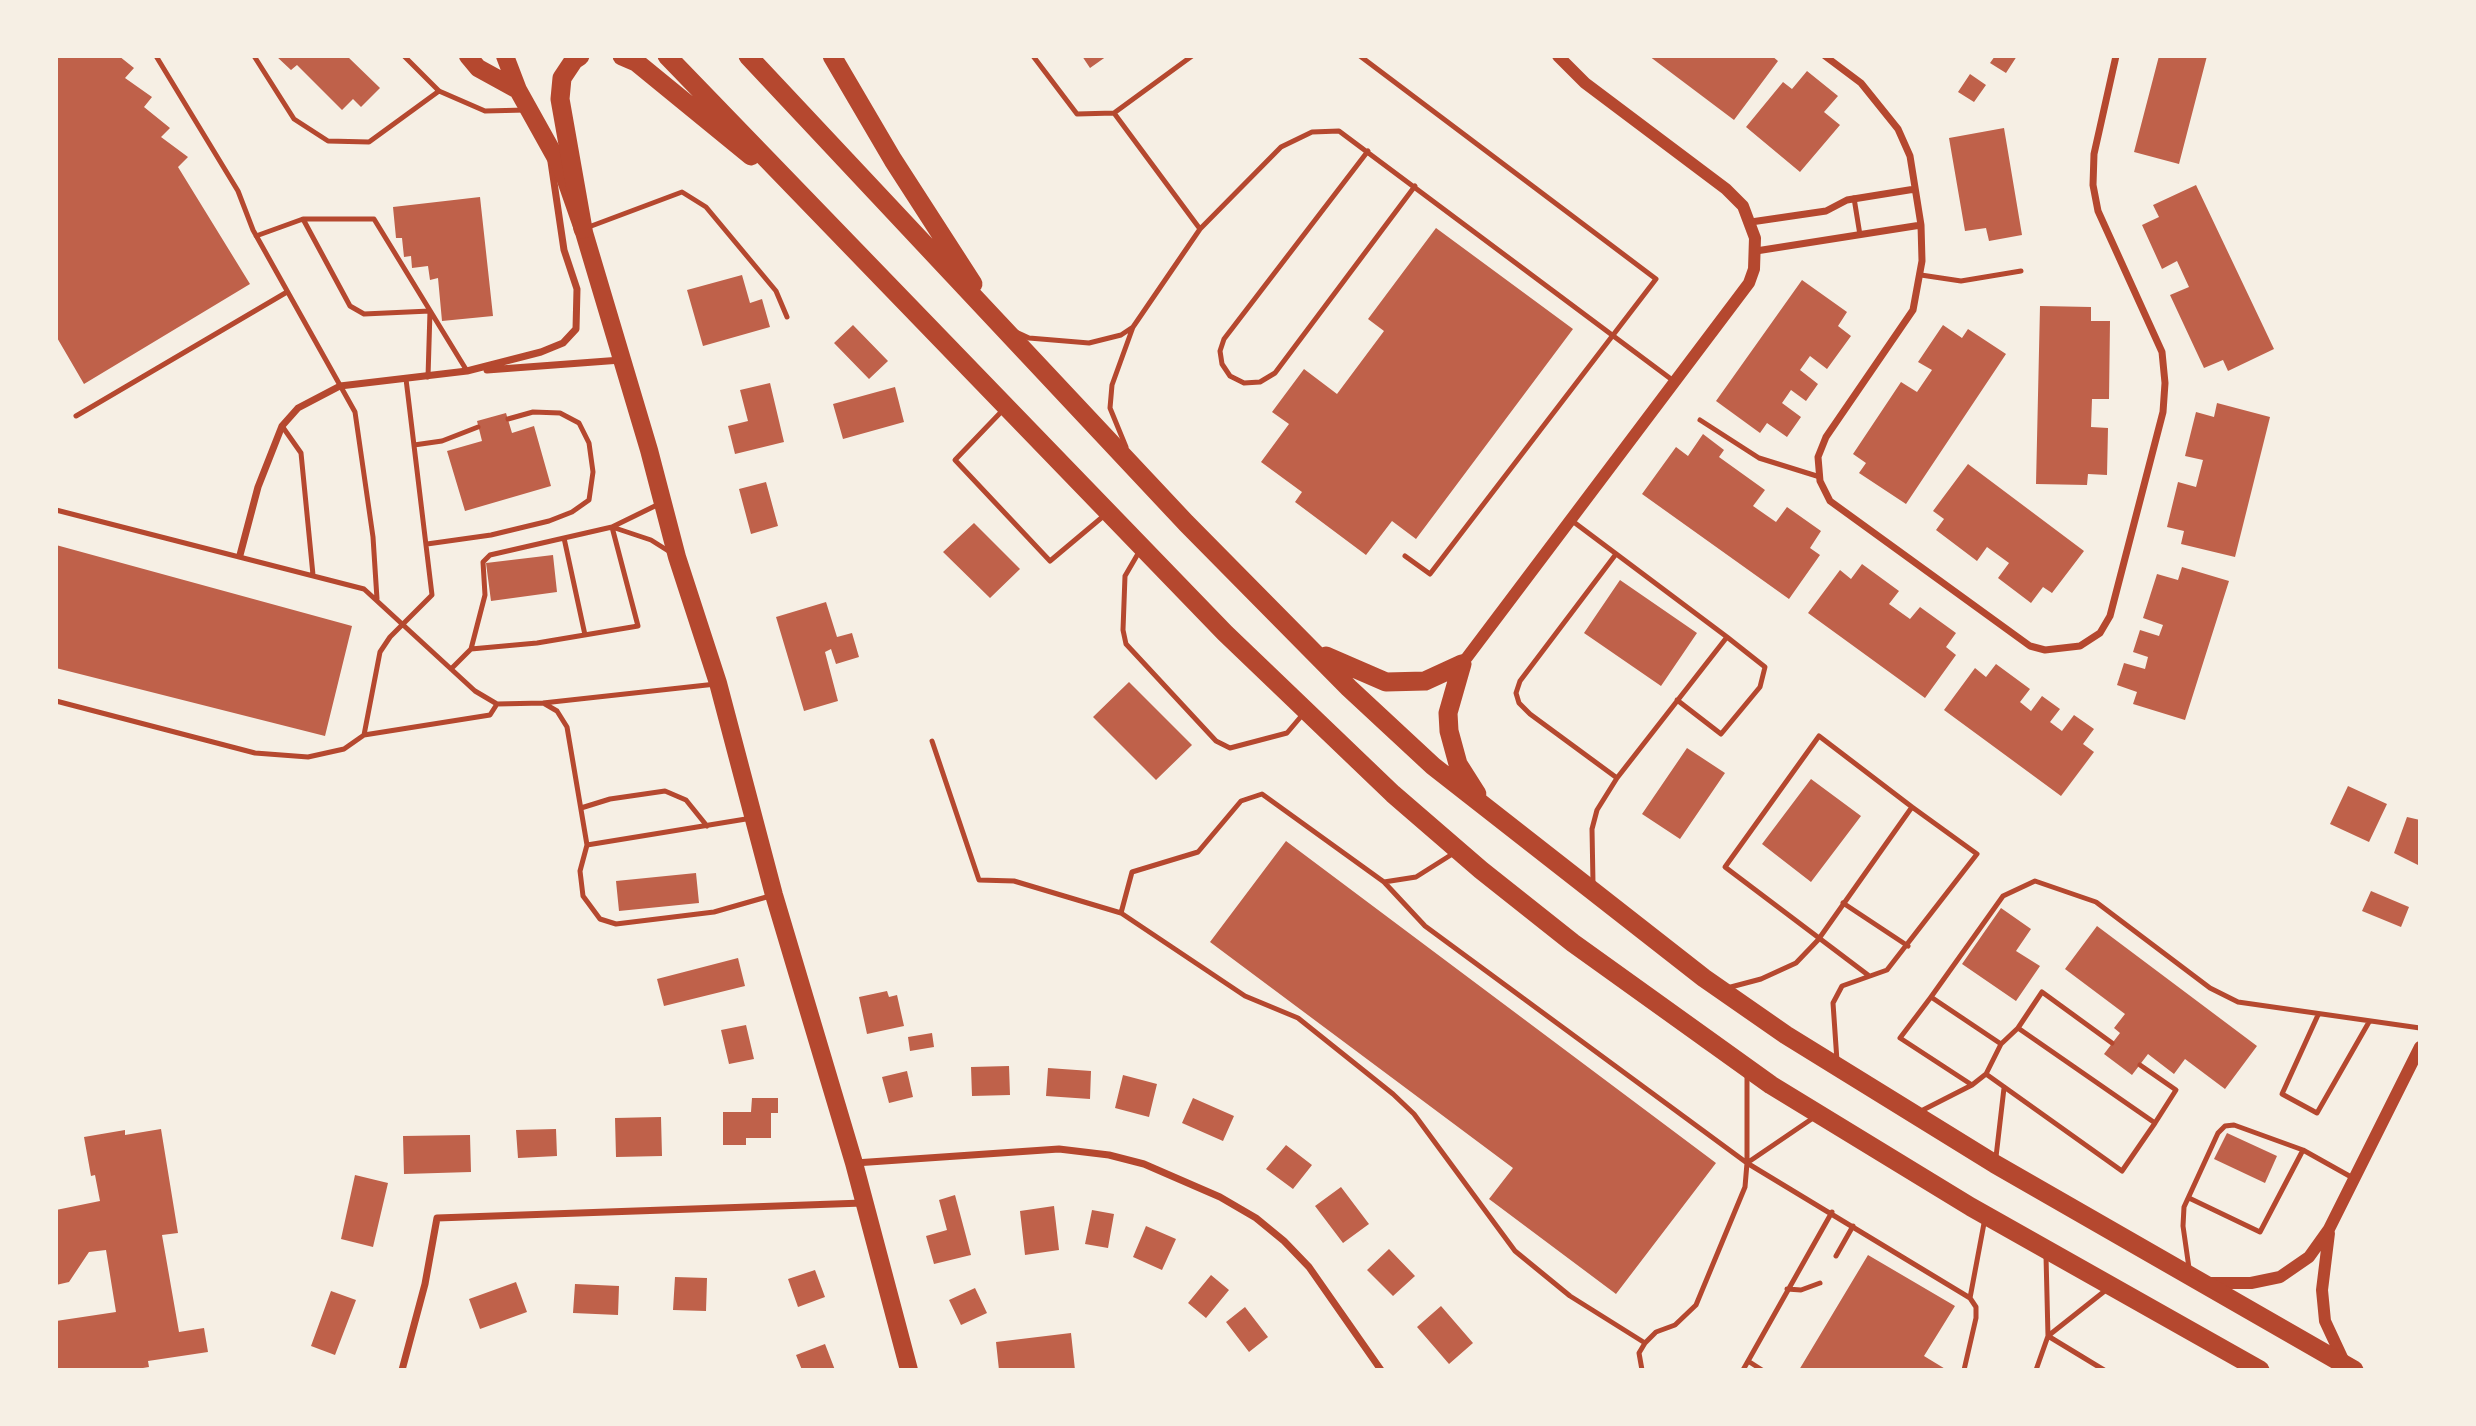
<!DOCTYPE html>
<html>
<head>
<meta charset="utf-8">
<style>
	body { margin:0 }
	#map { position:relative; width:2476px; height:1426px; overflow:hidden; background:#f6efe4; font-family:"Fira Sans Condensed",sans-serif }
	canvas { display:block }
	.frame { position:absolute; inset:0; border:58px solid #f6efe4; pointer-events:none }
</style>
</head>
<body>
<div id="map">
<canvas width="2476" height="1426"></canvas>
<div class="frame"></div>
</div>
<script>
const context = document.querySelector('canvas').getContext('2d');
context.lineJoin = 'round';
function fill(path, color) {
  context.fillStyle = color;
  context.fill(path, 'evenodd');
}
function toPath(rows) {
  const path = new Path2D();
  for (const r of rows) {
    path.moveTo(r[0], r[1]);
    for (let i = 2; i < r.length; i += 2) path.lineTo(r[i], r[i + 1]);
  }
  return path;
}
function stroke(path, color, width, dash) {
  context.strokeStyle = color;
  context.lineWidth = width;
  context.lineCap = dash ? 'butt' : 'round';
  context.setLineDash(dash || []);
  context.stroke(path);
}
fill(toPath([
	[56,56,119,56,134,68,125,78,152,97,144,107,170,128,161,137,188,157,178,167,250,284,84,384,56,336],
	[276,56,347,56,380,88,361,107,353,99,342,110,297,65,291,70],
	[1082,56,1107,56,1090,68],
	[1649,56,1772,56,1778,61,1734,120],
	[1995,56,2017,56,2006,73,1990,63],
	[2159,56,2207,56,2179,164,2134,152],
	[1807,71,1838,96,1824,112,1840,125,1800,172,1746,127,1783,82,1792,89],
	[1970,74,1986,85,1974,102,1958,92],
	[2004,128,2022,235,1989,241,1986,228,1965,231,1949,138],
	[2196,185,2274,349,2228,371,2223,360,2204,368,2170,295,2189,287,2177,261,2162,269,2142,225,2159,217,2153,205],
	[480,197,493,316,442,321,438,278,430,280,428,266,412,268,411,256,404,257,402,238,396,238,393,207],
	[1436,228,1573,329,1416,539,1392,521,1366,555,1295,502,1302,492,1261,462,1289,424,1272,412,1304,369,1337,394,1384,331,1368,319],
	[742,275,750,303,762,299,770,327,703,346,687,290],
	[1802,280,1847,312,1838,326,1851,336,1827,369,1810,356,1800,370,1818,384,1806,401,1791,390,1782,403,1801,417,1787,437,1767,423,1760,433,1716,401],
	[2040,306,2091,307,2091,321,2110,321,2109,399,2092,399,2091,427,2108,428,2107,475,2088,474,2087,485,2036,484],
	[853,325,888,361,869,379,834,343],
	[1943,325,1962,338,1968,329,2006,354,1906,504,1859,473,1866,463,1853,454,1901,382,1917,392,1932,370,1918,362],
	[770,383,784,442,735,454,728,426,748,421,740,390],
	[895,387,904,422,843,439,833,404],
	[2217,403,2270,417,2235,557,2181,544,2184,531,2167,527,2178,482,2196,487,2203,460,2185,456,2196,412,2214,417],
	[506,413,512,433,534,426,551,486,465,511,447,451,482,441,477,421],
	[1703,434,1724,450,1719,457,1765,490,1753,506,1776,522,1787,507,1821,531,1810,548,1820,555,1789,599,1642,494,1676,447,1688,456],
	[1968,464,2084,551,2052,593,2043,587,2031,603,1998,578,2009,563,1987,547,1977,561,1936,530,1944,519,1933,511],
	[766,482,778,526,751,534,739,489],
	[974,523,1020,569,990,598,943,552],
	[56,545,352,626,325,736,56,668],
	[553,555,557,592,491,601,486,563],
	[1862,564,1899,591,1889,604,1910,619,1920,607,1956,633,1946,647,1956,655,1925,698,1808,613,1840,570,1851,579],
	[2182,567,2229,581,2185,720,2133,704,2137,692,2117,685,2124,663,2145,669,2148,657,2133,652,2140,630,2159,636,2163,625,2143,618,2157,574,2178,580],
	[1620,580,1697,633,1661,686,1584,633],
	[826,602,837,637,852,633,859,657,836,664,831,649,825,652,838,701,804,711,776,617],
	[1996,664,2030,689,2020,702,2031,711,2042,696,2060,709,2050,722,2062,731,2074,715,2094,729,2083,744,2094,752,2061,796,1944,710,1975,668,1986,677],
	[1129,682,1192,745,1156,780,1093,717],
	[1687,748,1725,773,1680,839,1642,814],
	[1811,779,1861,816,1811,882,1762,844],
	[2348,786,2387,804,2369,842,2330,824],
	[2407,817,2420,820,2420,866,2394,853],
	[1286,841,1716,1163,1616,1294,1489,1199,1513,1168,1210,942],
	[696,873,699,903,619,911,616,881],
	[2371,891,2409,907,2401,927,2362,911],
	[2001,908,2031,929,2016,951,2040,966,2016,1001,1962,964],
	[2097,926,2257,1046,2225,1089,2185,1059,2174,1074,2148,1054,2132,1075,2104,1054,2120,1033,2114,1028,2125,1014,2065,969],
	[738,958,745,986,664,1006,657,979],
	[887,991,889,997,897,995,904,1026,867,1034,859,997],
	[746,1025,754,1059,729,1064,721,1030],
	[932,1033,934,1047,910,1051,908,1037],
	[1009,1066,1010,1095,972,1096,971,1067],
	[1048,1068,1091,1071,1090,1099,1046,1096],
	[907,1071,913,1097,889,1103,882,1077],
	[1123,1075,1157,1084,1149,1117,1115,1108],
	[752,1098,778,1098,778,1113,771,1113,771,1138,746,1138,746,1145,723,1145,723,1112,751,1112],
	[1193,1098,1234,1116,1223,1141,1182,1123],
	[661,1117,662,1156,616,1157,615,1118],
	[161,1129,178,1233,162,1235,179,1332,204,1328,208,1352,148,1361,149,1367,131,1370,56,1370,56,1321,116,1312,106,1250,89,1252,69,1282,56,1285,56,1210,100,1201,95,1175,91,1176,84,1137,125,1130,125,1135],
	[556,1129,557,1156,518,1158,516,1130],
	[2227,1133,2277,1156,2265,1183,2214,1159],
	[470,1135,471,1172,404,1174,403,1136],
	[1286,1145,1312,1165,1293,1189,1266,1169],
	[355,1175,388,1183,373,1247,341,1239],
	[1341,1187,1369,1224,1343,1243,1315,1206],
	[955,1195,971,1255,934,1264,926,1236,947,1230,939,1200],
	[1054,1206,1059,1250,1025,1255,1020,1211],
	[1092,1210,1114,1214,1108,1248,1085,1244],
	[1146,1226,1176,1239,1162,1270,1133,1257],
	[1389,1249,1415,1276,1393,1296,1367,1270],
	[1868,1255,1955,1306,1924,1356,1947,1370,1799,1370],
	[815,1270,825,1297,798,1307,788,1279],
	[1211,1275,1229,1290,1206,1318,1188,1303],
	[675,1277,707,1278,706,1311,673,1310],
	[516,1282,527,1312,480,1329,469,1299],
	[575,1284,619,1286,618,1315,573,1313],
	[975,1288,987,1313,961,1325,949,1300],
	[331,1291,356,1300,335,1355,311,1346],
	[1441,1306,1473,1343,1449,1364,1417,1327],
	[1245,1307,1268,1337,1249,1352,1226,1322],
	[1071,1333,1075,1370,999,1370,996,1342],
	[825,1344,835,1370,802,1370,796,1355]
]), '#bf614a');
stroke(toPath([
	[156,56,238,191,253,230,355,412,373,537,377,599],
	[254,56,294,119,328,141,369,142,439,91],
	[404,56,439,91,485,111,526,110],
	[1033,56,1077,114,1114,113,1192,56],
	[1360,56,1656,279,1430,574,1405,556],
	[1114,113,1200,229],
	[1368,151,1224,339,1220,351,1222,364,1230,376,1244,383,1260,382,1275,373,1415,186],
	[1854,198,1860,235],
	[303,219,350,306,364,314,430,311],
	[586,228,682,192,706,207,776,291,787,317],
	[256,236,303,219,374,219,467,371],
	[1921,275,1961,281,2021,271],
	[1133,327,1200,229,1281,147,1312,132,1339,131,1675,382],
	[1016,332,1029,338,1089,343,1121,335,1133,327,1112,385,1110,408,1126,447],
	[428,377,430,311],
	[1002,411,955,460,1050,561,1106,514],
	[76,416,287,292],
	[1700,420,1759,458,1820,477],
	[282,426,301,453,313,575],
	[414,445,442,441,478,427],
	[56,510,364,589,475,691,497,704,543,703,716,684],
	[1571,520,1727,637,1617,778,1597,810,1592,829,1593,883],
	[612,527,651,540,670,552],
	[564,538,612,527,659,504],
	[427,544,491,535,549,521,572,512,589,500,593,472,589,443,579,423,560,413,533,412,508,419],
	[1139,552,1125,576,1123,630,1126,644,1216,741,1230,748,1287,733,1304,713],
	[1616,554,1520,681,1516,693,1519,703,1530,714,1617,778],
	[471,649,485,595,483,562,490,555,564,538,585,635],
	[451,669,471,649,537,643,638,626,612,527],
	[1677,700,1721,734,1760,687,1765,667,1727,637],
	[56,701,255,753,308,757,344,749,364,735,380,652,390,637,432,595,406,379],
	[545,704,557,711,567,727,587,845,752,818],
	[364,735,490,715,497,704],
	[932,741,979,880,1014,881,1121,913,1132,872,1198,852,1241,801,1262,794,1384,882,1425,926,1747,1163,1970,1298,1976,1307,1976,1318,1964,1370],
	[581,808,610,799,665,791,686,800,707,826],
	[587,845,580,871,583,896,600,919,616,924,714,912,770,896],
	[1384,882,1416,877,1454,853],
	[1843,903,1908,946],
	[1121,913,1245,996,1298,1018,1393,1094,1414,1114,1515,1251,1570,1296,1645,1343],
	[1868,975,1725,867,1819,736,1912,807],
	[1727,988,1761,979,1796,963,1818,940,1912,807,1977,854,1887,970,1842,986,1833,1003,1837,1061],
	[1931,997,1900,1038,1972,1085],
	[2318,1015,2282,1094,2317,1113,2369,1022],
	[2018,1028,2042,992,2112,1043],
	[2001,1044,1931,997,2003,896,2035,881,2096,902,2210,988,2238,1002,2420,1028],
	[2140,1065,2176,1090,2155,1123],
	[1747,1074,1747,1163,1816,1116],
	[1919,1112,1972,1085,1986,1074,2122,1171,2155,1123,2018,1028,2001,1044,1986,1074],
	[1996,1157,2004,1088],
	[2189,1198,2260,1232,2303,1150,2353,1178],
	[1836,1256,1853,1226],
	[2046,1256,2048,1336,2106,1290],
	[2189,1268,2183,1226,2184,1207,2218,1133,2225,1126,2234,1125,2303,1150],
	[1787,1289,1801,1290,1820,1283],
	[1970,1298,1985,1218],
	[1748,1361,1762,1370],
	[1642,1370,1639,1353,1645,1343,1656,1332,1675,1325,1696,1305,1745,1187,1747,1163],
	[1743,1370,1832,1212],
	[2036,1370,2048,1336,2104,1370]
]), '#b5482f', 5);
stroke(toPath([
	[1825,56,1861,83,1898,129,1910,156,1921,225,1922,261,1913,310,1826,437,1818,457,1820,481,1830,501,2030,646,2045,650,2080,646,2100,633,2110,616,2163,412,2165,383,2162,352,2098,211,2093,185,2094,154,2116,56],
	[1751,222,1826,211,1847,200,1915,189],
	[1756,251,1921,225],
	[487,370,621,360],
	[240,555,258,487,282,426,298,408,340,386,467,371,541,352,563,343,576,329,577,289,564,250,551,162],
	[855,1163,1059,1149,1109,1155,1144,1164,1220,1197,1256,1218,1284,1241,1309,1267,1381,1370],
	[402,1370,425,1284,437,1218,863,1203]
]), '#b5482f', 7);
stroke(toPath([
	[1462,664,1749,283,1754,269,1755,238,1743,206,1726,189,1585,83,1558,56],
	[2329,1233,2322,1290,2325,1321,2345,1364],
	[2208,1283,2251,1283,2280,1277,2309,1257,2329,1229,2420,1047]
]), '#b5482f', 12);
stroke(toPath([
	[468,56,478,68,518,90],
	[505,56,518,90,562,169,583,229,649,450,677,557,718,683,774,895,854,1163,909,1370]
]), '#b5482f', 18);
stroke(toPath([
	[580,56,574,60,562,78,560,99,583,229],
	[622,56,636,62,751,156],
	[667,56,1225,633,1393,794,1481,870,1573,943,1771,1085,1971,1207,2260,1370],
	[748,56,1186,523,1349,688,1433,766,1704,978,1786,1035,1995,1164,2354,1370],
	[832,56,893,160,973,284],
	[1326,656,1386,682,1425,681,1462,664],
	[1462,664,1448,713,1449,731,1458,764,1477,794]
]), '#b5482f', 19);
</script>
</body>
</html>
